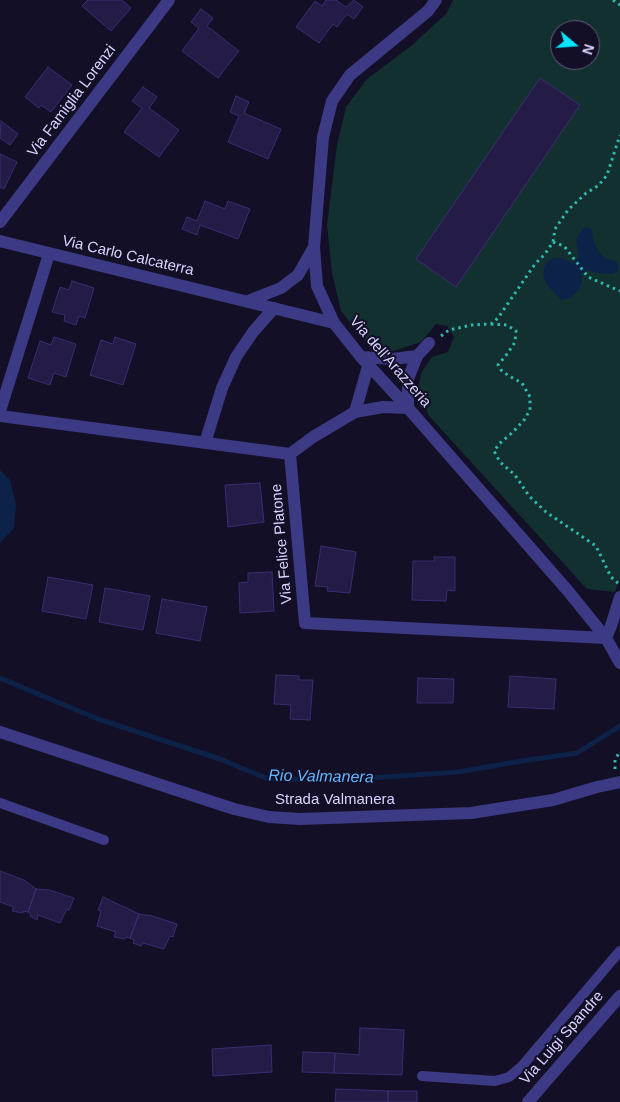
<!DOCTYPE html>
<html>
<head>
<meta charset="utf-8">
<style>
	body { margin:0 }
	#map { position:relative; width:620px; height:1102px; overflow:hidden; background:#130f26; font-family:Arial,sans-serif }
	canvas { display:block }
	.north { position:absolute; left:550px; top:20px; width:50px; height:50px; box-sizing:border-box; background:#130f26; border:1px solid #625e7d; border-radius:50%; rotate:108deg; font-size:14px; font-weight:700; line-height:20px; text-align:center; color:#d9d4ff }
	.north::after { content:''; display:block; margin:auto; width:18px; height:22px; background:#00e5ff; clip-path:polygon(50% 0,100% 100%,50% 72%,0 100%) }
</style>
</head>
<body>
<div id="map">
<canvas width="620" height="1102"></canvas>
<div class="north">N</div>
</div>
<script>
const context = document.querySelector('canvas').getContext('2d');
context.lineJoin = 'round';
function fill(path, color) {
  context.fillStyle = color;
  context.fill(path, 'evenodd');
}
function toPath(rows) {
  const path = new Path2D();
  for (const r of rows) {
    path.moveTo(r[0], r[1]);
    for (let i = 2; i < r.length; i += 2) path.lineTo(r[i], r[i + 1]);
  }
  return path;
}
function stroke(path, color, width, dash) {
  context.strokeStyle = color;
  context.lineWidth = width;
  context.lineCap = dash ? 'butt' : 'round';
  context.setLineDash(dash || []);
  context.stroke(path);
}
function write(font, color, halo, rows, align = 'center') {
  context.font = font + ' Arial,sans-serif';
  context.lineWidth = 4;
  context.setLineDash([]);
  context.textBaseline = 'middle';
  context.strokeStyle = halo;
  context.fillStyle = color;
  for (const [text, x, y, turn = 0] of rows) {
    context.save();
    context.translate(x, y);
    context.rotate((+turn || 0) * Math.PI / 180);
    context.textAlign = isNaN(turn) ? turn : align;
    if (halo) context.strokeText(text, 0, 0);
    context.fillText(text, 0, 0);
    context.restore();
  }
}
fill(toPath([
	[453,0,620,0,620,578,615,592,587,589,429,416,418,390,421,373,432,357,448,352,454,337,447,326,436,324,421,342,387,353,368,344,341,311,332,273,327,225,337,145,346,107,367,79,411,46,446,14],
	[560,30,590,30,590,60,560,60]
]), '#12302f');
fill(toPath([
	[587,227,592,230,594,243,599,252,606,259,616,261,618,263,618,270,613,274,602,274,588,270,581,274,582,281,579,290,570,298,561,300,546,284,543,274,545,265,553,258,562,258,573,263,579,257,576,240,582,229],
	[0,470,10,480,16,505,14,528,0,543]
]), '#0c2248');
stroke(toPath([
	[0,678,98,719,220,759,268,779,341,780,458,772,522,761,577,753,620,726]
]), '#0c2248', 5);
const building = toPath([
	[88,0,122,0,131,8,111,31,82,6,88,0],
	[326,0,336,0,346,7,354,0,363,7,354,19,347,14,337,27,333,24,319,43,296,27,315,1,322,6,326,0],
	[201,9,213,18,207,26,239,51,218,78,182,51,199,28,191,22,201,9],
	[48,67,72,85,51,112,41,105,39,108,25,97,48,67],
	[540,78,580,105,456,287,416,259,540,78],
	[143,87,157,97,149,108,179,130,159,157,124,132,142,108,132,101,143,87],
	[236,96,249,102,244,113,281,129,268,159,228,142,239,116,230,112,236,96],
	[1,121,18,134,10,145,0,138,1,121],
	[0,154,17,162,4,189,0,187,0,154],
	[205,201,225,209,228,201,250,209,238,239,200,225,197,235,182,229,187,217,197,221,205,201],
	[72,281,94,288,85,318,79,316,76,325,64,321,65,315,52,312,60,287,69,290,72,281],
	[54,337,76,344,66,377,54,373,50,385,28,378,40,341,51,345,54,337],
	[115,337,136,344,123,385,90,375,101,340,113,344,115,337],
	[260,483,264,522,228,527,225,485,260,483],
	[321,546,356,552,350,593,327,591,328,587,315,586,321,546],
	[434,557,455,557,455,591,447,590,446,601,412,600,413,561,435,561,434,557],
	[272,572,274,611,240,613,239,583,248,582,248,573,272,572],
	[48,577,93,585,86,619,42,611,48,577],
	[105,588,150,596,143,630,99,622,105,588],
	[162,599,207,607,200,641,156,633,162,599],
	[276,675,299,676,299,680,313,680,310,720,290,719,291,705,274,704,276,675],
	[510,676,556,679,554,709,508,707,510,676],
	[418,678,454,679,453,703,417,703,418,678],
	[0,871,24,880,36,889,28,912,23,911,23,913,12,911,14,907,0,902,0,871],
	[36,889,49,890,74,898,69,910,67,909,60,923,38,915,37,920,30,916,31,914,28,912,36,889],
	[103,897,139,914,130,938,126,937,125,939,114,937,116,932,97,926,101,911,98,910,103,897],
	[139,914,152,916,177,924,173,937,170,936,164,949,143,943,141,946,133,943,134,940,130,938,139,914],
	[360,1028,404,1030,402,1075,334,1073,335,1053,359,1055,360,1028],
	[271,1045,272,1072,213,1076,212,1049,271,1045],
	[303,1052,335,1053,334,1073,302,1072,303,1052],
	[336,1089,388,1091,388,1102,335,1102,336,1089],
	[388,1091,417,1091,417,1102,388,1102,388,1091]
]);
fill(building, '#241b47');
stroke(building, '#3b2d73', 1);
stroke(toPath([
	[613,0,620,5],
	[553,242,564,246,588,277,620,291],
	[491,324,507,325,516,331,515,342,508,353,498,365,501,370,509,376,522,383,530,397,530,410,524,420,513,432,499,444,494,451,500,462,515,475,529,496,546,512,596,546,611,577,619,584],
	[441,336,449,330,472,325,491,324,498,318,535,264,545,254,553,242,555,229,568,210,585,194,599,185,607,175,620,135],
	[615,769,615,760,620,751]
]), '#2fb8b0', 3, [2.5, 4]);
stroke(toPath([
	[0,803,104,840],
	[422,1076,495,1081,509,1077,522,1066,620,951]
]), '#3d3a85', 10);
stroke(toPath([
	[436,0,428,11,350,75,332,101,323,137,314,247,317,286,334,323,361,357,408,408,568,591,606,638,620,663],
	[0,222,169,0],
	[0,241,334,323],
	[248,301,281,288,298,275,314,247],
	[361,357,393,359,417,356],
	[408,408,408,379,417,356,429,343],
	[0,411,49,254],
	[355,412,369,363],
	[0,416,290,454,305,623,606,638,611,626,620,597],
	[205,443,222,388,236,357,253,332,274,308],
	[290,454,313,437,355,412,383,407,408,408],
	[0,732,234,809,269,817,300,819,471,813,553,800,597,787,620,782],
	[528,1102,620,996]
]), '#3d3a85', 12);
write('15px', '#d9d4ff', '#130f26', [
	["Via Famiglia Lorenzi",72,101,-53],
	["Via Carlo Calcaterra",128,256,13],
	["Via dell'Arazzeria",390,362,49],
	["Via Felice Platone",282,544,-95],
	["Strada Valmanera",335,800],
	["Via Luigi Spandre",562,1038,-49]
]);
write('italic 16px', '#62b6ff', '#130f26', [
	["Rio Valmanera",321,777,1]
]);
</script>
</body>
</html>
